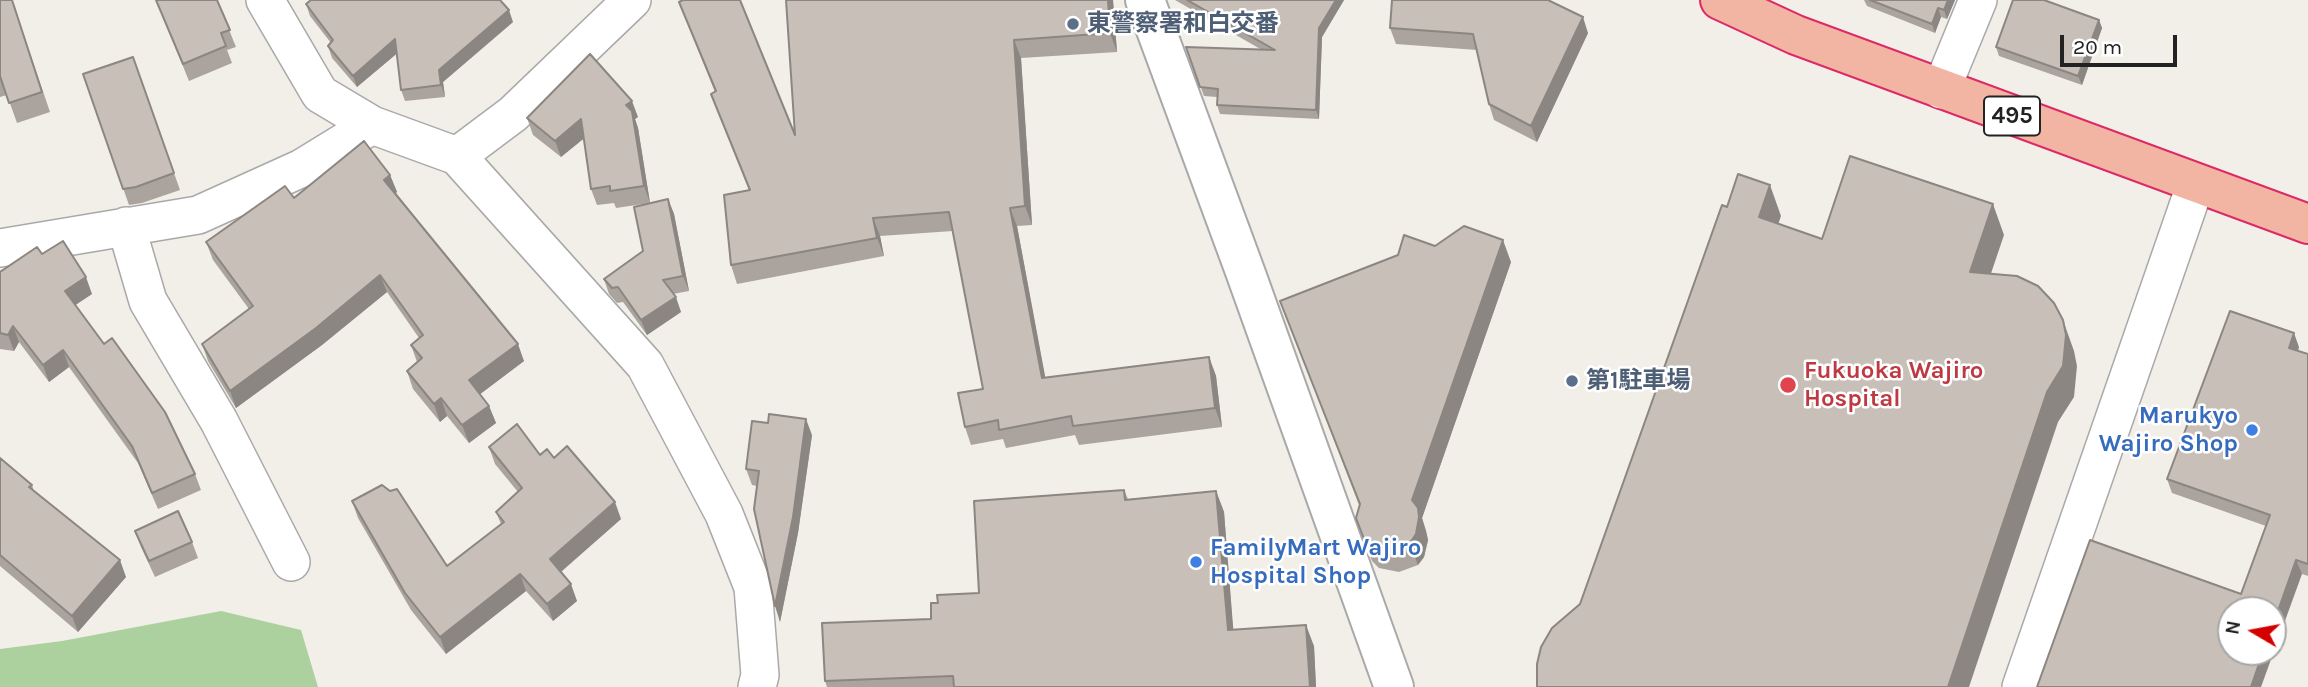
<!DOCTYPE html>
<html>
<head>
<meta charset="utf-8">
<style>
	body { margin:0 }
	#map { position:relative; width:2308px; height:687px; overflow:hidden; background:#f2efe9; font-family:Karla,sans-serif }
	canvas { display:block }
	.north { position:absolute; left:2217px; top:596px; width:70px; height:70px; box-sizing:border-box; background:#fff; border:2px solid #a7a7a7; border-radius:50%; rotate:280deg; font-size:19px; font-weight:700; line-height:28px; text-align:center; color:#222 }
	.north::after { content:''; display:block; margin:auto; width:24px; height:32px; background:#d40000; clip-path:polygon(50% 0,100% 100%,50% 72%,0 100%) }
	.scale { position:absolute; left:2060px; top:35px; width:117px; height:32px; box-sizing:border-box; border:4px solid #222; border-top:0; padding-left:9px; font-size:21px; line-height:24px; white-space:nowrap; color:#222; -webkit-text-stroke:5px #fff; paint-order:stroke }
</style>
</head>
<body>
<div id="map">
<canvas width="2308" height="687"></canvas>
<div class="north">N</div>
<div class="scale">20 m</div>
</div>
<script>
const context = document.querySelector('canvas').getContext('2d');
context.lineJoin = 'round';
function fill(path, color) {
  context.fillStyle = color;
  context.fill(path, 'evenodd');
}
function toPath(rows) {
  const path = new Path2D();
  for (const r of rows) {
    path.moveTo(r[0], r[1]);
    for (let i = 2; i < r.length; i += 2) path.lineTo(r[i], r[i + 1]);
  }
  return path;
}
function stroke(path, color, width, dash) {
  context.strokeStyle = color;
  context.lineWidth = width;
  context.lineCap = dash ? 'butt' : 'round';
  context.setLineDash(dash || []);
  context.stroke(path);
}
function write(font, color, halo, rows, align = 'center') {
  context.font = font + ' Karla,"Noto Sans JP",sans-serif';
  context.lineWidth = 5;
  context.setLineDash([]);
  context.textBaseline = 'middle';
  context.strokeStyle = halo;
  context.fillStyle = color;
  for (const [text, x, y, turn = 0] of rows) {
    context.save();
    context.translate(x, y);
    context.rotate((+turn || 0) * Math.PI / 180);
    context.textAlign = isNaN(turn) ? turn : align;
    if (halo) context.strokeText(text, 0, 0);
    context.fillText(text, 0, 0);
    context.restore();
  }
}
fill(toPath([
	[221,611,301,630,318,687,0,687,0,649,62,641]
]), '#add19e');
const minor = toPath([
	[265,0,320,94,372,125,457,156,645,365,724,514,753,587,760,675,757,687],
	[1941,90,1978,0],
	[457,156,513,114,632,0],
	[126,226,148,301,219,421,291,562],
	[0,248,198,215,302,168,372,125],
	[2021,687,2196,183]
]);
const tertiary = toPath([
	[1145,0,1246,274,1394,687]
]);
const trunk = toPath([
	[1720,0,1796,35,2308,224]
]);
stroke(minor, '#a9a9a9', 40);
stroke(tertiary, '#a9a9a9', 42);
stroke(trunk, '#dc2a67', 42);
stroke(minor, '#fff', 37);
stroke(tertiary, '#fff', 38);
stroke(trunk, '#f2b4a3', 38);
fill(toPath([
	[0,0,12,0,50,112,17,123,7,95,0,97],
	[156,0,217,0,236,47,227,50,232,63,189,81],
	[786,0,1113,0,1117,52,1021,58,1032,225,1017,226,1045,378,1209,357,1216,376,1222,427,1079,445,1075,435,1006,448,1003,439,971,445,965,427,983,389,953,231,880,236,884,256,737,284,731,265,749,190,711,94,715,92,679,2,795,135],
	[1175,0,1344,0,1322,37,1319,119,1220,114,1217,105,1217,97,1204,96,1186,47,1262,50],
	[1864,0,1955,0,1947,19,1941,17,1935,33,1867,6],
	[306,4,513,22,443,82,445,97,405,101,401,90,397,53,357,87,332,58,328,46,331,43,310,16],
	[2099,20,2102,28,2082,85,1999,56,1996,47],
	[1390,28,1588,33,1537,142,1494,120,1489,104,1477,50,1396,44],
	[133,57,180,190,142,203,129,205,83,74],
	[638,117,635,119,638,128,650,203,616,208,614,203,597,205,591,189,584,138,561,157,533,135,527,118],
	[390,175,397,192,396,193,524,361,480,394,489,406,496,423,469,443,447,416,440,422,413,389,407,371,417,362,411,345,419,338,387,292,322,345,236,408,208,361,202,344,249,309,213,260,206,242,294,198],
	[668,199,674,214,689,291,673,294,681,312,647,335,623,302,617,303,609,294,604,279,643,251],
	[1435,246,1511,262,1422,518,1426,531,1428,540,1424,557,1418,565,1399,572,1379,568,1372,561,1356,518,1359,505,1280,301],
	[42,254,92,294,75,305,195,474,201,490,158,509,138,463,69,367,49,382,19,342,14,351,0,349,0,272],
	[2299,347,2298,351,2308,354,2308,576,2302,574,2241,594,2266,526,2172,493,2167,479],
	[812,435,798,533,780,622,757,486,752,485,746,469],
	[489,447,554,458,621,519,561,572,577,601,553,621,526,591,446,654,411,610,358,518,352,501,447,566,501,524,496,512,518,492,495,464],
	[0,458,32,485,34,491,126,577,78,632,0,566],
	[1124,490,1128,499,1216,491,1224,512,1233,630,1314,646,1316,687,827,687,825,681,931,619,938,603,979,593],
	[135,531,192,542,198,558,155,577,141,547]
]), '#aba49e');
fill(toPath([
	[1108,0,1113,0,1117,52,1110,33],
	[1336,0,1344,0,1322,37,1319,119,1316,110,1319,28],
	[1948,0,1955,0,1947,19,1944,10],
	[1938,8,1941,17,1935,33,1932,24],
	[509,10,513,22,443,82,445,97,441,85,439,70],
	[1583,17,1588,33,1537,142,1531,126],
	[2099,20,2102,28,2082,85,2078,76],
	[395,39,400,51,357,87,353,76],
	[1014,40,1021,58,1032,225,1025,206],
	[632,101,638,117,635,119,638,128,650,203,644,186,626,105],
	[581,119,587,136,561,157,555,141],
	[390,175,397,192,391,197,384,180],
	[1770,185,1781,216,1770,248,1759,217],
	[668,199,674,214,689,291,683,276],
	[1993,204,2004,235,1981,303,1970,272],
	[1010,208,1017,226,1049,397,1042,378],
	[873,218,880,236,884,256,877,238],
	[1503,240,1511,262,1422,518,1426,531,1428,540,1424,557,1418,565,1410,543,1412,500],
	[380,275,387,292,322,345,236,408,230,391],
	[86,277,92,294,71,308,65,291],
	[676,297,681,312,647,335,641,320],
	[2063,320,2074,351,2077,366,2074,397,2058,422,1969,687,1948,687],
	[13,326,19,342,14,351,8,335],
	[2294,333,2299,347,2294,362,2289,348],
	[518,344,524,361,475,398,469,380],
	[63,350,69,367,49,382,43,365],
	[1209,357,1216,376,1222,427,1215,408],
	[441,398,447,416,440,422,434,404],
	[489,406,496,423,469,443,462,425],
	[806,419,812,435,798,533,780,622,775,606],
	[1216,491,1224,512,1235,651,1228,630],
	[615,502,621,519,556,576,550,559],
	[120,560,126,577,78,632,72,616],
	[2296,560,2302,574,2261,687,2251,687,2263,652,2273,652,2273,625],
	[520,574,526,591,446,654,440,637],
	[571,584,577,601,553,621,547,604],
	[1306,625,1314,646,1316,687,1310,687]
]), '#8b8681');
const building = toPath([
	[0,0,12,0,42,92,9,103,0,76,0,0],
	[156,0,217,0,230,30,221,33,226,46,183,64,156,0],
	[311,0,500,0,509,10,439,70,441,85,401,90,395,39,353,76,328,46,333,40,306,4,311,0],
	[683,0,740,0,795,135,786,0,1108,0,1110,33,1014,40,1025,206,1010,208,1042,378,1209,357,1215,408,1073,426,1071,416,999,430,998,420,965,427,958,393,983,389,949,212,873,218,877,238,731,265,724,195,750,190,711,94,716,91,679,2,683,0],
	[1187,0,1336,0,1319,28,1316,110,1217,105,1218,89,1200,87,1186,47,1275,50,1187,0],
	[1392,0,1548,0,1583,17,1531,126,1489,104,1473,34,1390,28,1392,0],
	[1870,0,1948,0,1944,10,1938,8,1932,24,1870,0],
	[2013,0,2044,0,2099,20,2078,76,1996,47,2013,0],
	[590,54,632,101,626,105,632,111,644,186,610,191,610,186,591,189,581,119,555,141,527,118,590,54],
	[133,57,174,173,136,187,123,189,83,74,133,57],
	[364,141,390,175,384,180,518,344,469,380,489,406,462,425,441,398,434,404,407,371,422,358,411,345,423,335,380,275,316,328,230,391,202,344,253,306,206,242,285,186,294,198,364,141],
	[1850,156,1993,204,1970,272,2017,276,2038,286,2054,303,2063,320,2066,335,2063,366,2047,392,1948,687,1537,687,1537,664,1541,647,1552,628,1580,604,1722,205,1727,207,1738,174,1770,185,1759,217,1822,239,1850,156],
	[668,199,683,276,663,280,676,297,641,320,618,287,612,288,604,279,643,251,634,207,668,199],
	[1464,226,1503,240,1412,500,1418,508,1419,517,1416,534,1410,543,1391,550,1371,546,1364,539,1356,518,1360,504,1280,301,1398,255,1404,235,1435,246,1464,226],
	[63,241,86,277,65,291,104,344,112,338,165,412,195,474,152,493,132,446,63,350,43,365,13,326,8,335,0,333,0,272,37,247,42,254,63,241],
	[2230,311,2294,333,2289,348,2308,354,2308,564,2296,560,2273,625,2273,610,2231,610,2231,652,2263,652,2251,687,2037,687,2090,540,2241,594,2270,515,2167,479,2230,311],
	[769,414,806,419,793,517,775,606,754,509,759,471,746,469,752,421,768,423,769,414],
	[517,424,540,455,547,449,554,458,567,446,615,502,550,559,571,584,547,604,520,574,440,637,405,593,352,501,382,485,390,491,397,489,447,566,504,522,496,512,522,488,489,447,517,424],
	[0,458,32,485,29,487,120,560,72,616,0,555,0,458],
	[1124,490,1125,500,1216,491,1228,630,1306,625,1310,687,954,687,953,676,825,681,822,623,931,619,931,603,938,603,937,595,979,593,974,501,1124,490],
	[178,511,192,542,149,561,135,531,178,511]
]);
fill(building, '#c7bfb8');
stroke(building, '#8b8681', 2);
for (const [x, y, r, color] of [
	[1073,24,7,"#5c6f8a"],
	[1572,381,7,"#5c6f8a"],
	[1788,385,9,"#e0444e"],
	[2252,430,7,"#3f7fe0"],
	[1196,562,7,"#3f7fe0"]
]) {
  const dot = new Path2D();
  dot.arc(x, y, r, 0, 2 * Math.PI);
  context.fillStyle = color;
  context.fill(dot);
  stroke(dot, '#fff', 2.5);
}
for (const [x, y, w] of [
	[2012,116,56]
]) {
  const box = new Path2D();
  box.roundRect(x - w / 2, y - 19.5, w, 39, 5);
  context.fillStyle = '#fff';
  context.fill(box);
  stroke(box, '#222', 2);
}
write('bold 23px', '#222', null, [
	["495",2012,116]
]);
write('bold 24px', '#4e5e75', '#fff', [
	["東警察署和白交番",1087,24],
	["第1駐車場",1586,381]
], 'left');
write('bold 24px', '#be3a42', '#fff', [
	["Fukuoka Wajiro",1804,371],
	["Hospital",1804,399]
], 'left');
write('bold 24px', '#366cbe', '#fff', [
	["Marukyo",2238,416],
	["Wajiro Shop",2238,444],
	["FamilyMart Wajiro",1210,548,"left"],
	["Hospital Shop",1210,576,"left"]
], 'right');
</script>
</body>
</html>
